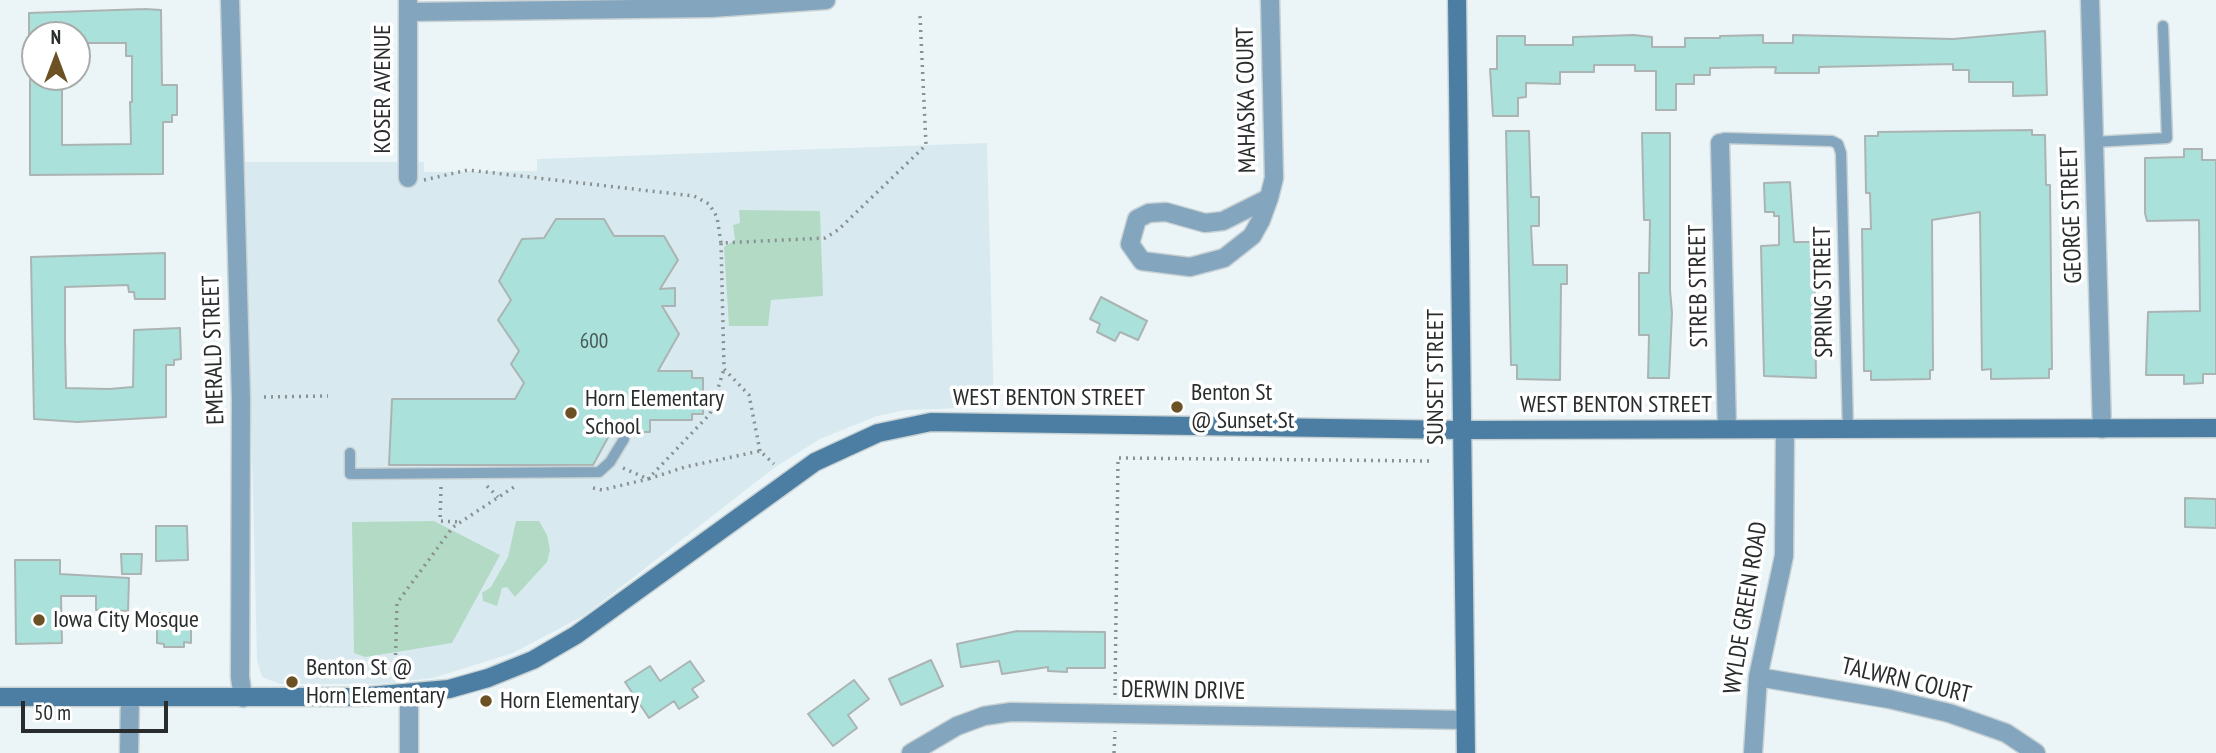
<!DOCTYPE html>
<html>
<head>
<meta charset="utf-8">
<style>
	body { margin:0 }
	#map { position:relative; width:2216px; height:753px; overflow:hidden; background:#ebf5f7; font-family:"PT Sans Narrow",sans-serif }
	canvas { display:block }
	.north { position:absolute; left:21px; top:21px; width:70px; height:70px; box-sizing:border-box; background:#fff; border:2px solid #a9abab; border-radius:50%; rotate:0deg; font-size:19px; font-weight:700; line-height:28px; text-align:center; color:#292c2d }
	.north::after { content:''; display:block; margin:auto; width:24px; height:32px; background:#6b5123; clip-path:polygon(50% 0,100% 100%,50% 72%,0 100%) }
	.scale { position:absolute; left:21px; top:701px; width:147px; height:32px; box-sizing:border-box; border:4px solid #292c2d; border-top:0; padding-left:9px; font-size:21px; line-height:24px; white-space:nowrap; color:#292c2d; -webkit-text-stroke:5px #fff; paint-order:stroke }
</style>
</head>
<body>
<div id="map">
<canvas width="2216" height="753"></canvas>
<div class="north">N</div>
<div class="scale">50 m</div>
</div>
<script>
const context = document.querySelector('canvas').getContext('2d');
context.lineJoin = 'round';
function fill(path, color) {
  context.fillStyle = color;
  context.fill(path, 'evenodd');
}
function toPath(rows) {
  const path = new Path2D();
  for (const r of rows) {
    path.moveTo(r[0], r[1]);
    for (let i = 2; i < r.length; i += 2) path.lineTo(r[i], r[i + 1]);
  }
  return path;
}
function stroke(path, color, width, dash) {
  context.strokeStyle = color;
  context.lineWidth = width;
  context.lineCap = dash ? 'butt' : 'round';
  context.setLineDash(dash || []);
  context.stroke(path);
}
function write(font, color, halo, rows, align = 'center') {
  context.font = font + ' "PT Sans Narrow",sans-serif';
  context.lineWidth = 7;
  context.setLineDash([]);
  context.textBaseline = 'middle';
  context.strokeStyle = halo;
  context.fillStyle = color;
  for (const [text, x, y, turn = 0] of rows) {
    context.save();
    context.translate(x, y);
    context.rotate((+turn || 0) * Math.PI / 180);
    context.textAlign = isNaN(turn) ? turn : align;
    if (halo) context.strokeText(text, 0, 0);
    context.fillText(text, 0, 0);
    context.restore();
  }
}
fill(toPath([
	[987,143,994,407,906,410,877,416,820,439,774,468,585,615,513,653,433,678,379,684,280,684,262,677,257,660,245,162,424,162,424,172,537,171,537,159]
]), '#d8eaef');
fill(toPath([
	[739,210,820,211,823,296,771,300,768,326,729,326,724,247,735,240,733,225,740,223],
	[434,521,500,555,452,643,365,657,354,653,352,522],
	[516,521,539,521,547,535,550,550,547,562,515,597,507,587,502,588,497,606,483,601,482,593,491,587,508,557]
]), '#b2dac4');
const building = toPath([
	[145,9,161,10,162,85,177,85,177,115,172,115,172,122,163,122,163,174,30,175,30,77,62,77,62,145,131,144,130,102,132,102,132,56,126,56,126,43,77,43,77,35,29,35,29,13,145,9],
	[2045,31,2047,95,2013,96,2013,82,1969,82,1969,70,1953,70,1953,64,1819,67,1819,73,1775,73,1776,67,1710,68,1710,75,1694,75,1694,84,1676,84,1676,110,1656,110,1656,71,1635,71,1635,65,1594,65,1594,72,1560,72,1560,84,1526,83,1526,97,1518,98,1518,116,1493,116,1490,69,1497,69,1497,36,1525,36,1525,45,1573,45,1573,37,1634,35,1652,37,1652,47,1685,47,1685,38,1720,38,1720,36,1763,35,1763,43,1793,43,1793,35,1953,39,2045,31],
	[2032,130,2032,135,2045,135,2046,185,2050,185,2052,369,2049,369,2049,378,1991,379,1991,369,1982,370,1980,212,1932,220,1933,370,1930,370,1930,379,1871,380,1871,371,1864,371,1862,229,1871,229,1870,193,1866,193,1865,136,1878,136,1878,132,2032,130],
	[1506,131,1529,131,1531,197,1539,197,1539,226,1531,226,1533,265,1567,265,1567,284,1561,284,1560,380,1517,379,1517,365,1511,365,1506,131],
	[1642,133,1670,133,1670,290,1672,313,1669,378,1648,378,1649,335,1639,335,1639,273,1649,273,1650,220,1644,220,1642,133],
	[2184,149,2202,149,2202,160,2216,160,2216,374,2203,374,2203,383,2184,384,2184,375,2146,375,2148,312,2200,311,2199,220,2147,221,2145,213,2145,158,2184,157,2184,149],
	[1790,182,1794,242,1814,242,1816,378,1764,376,1761,246,1779,245,1779,216,1774,216,1774,212,1765,212,1764,183,1790,182],
	[556,219,604,219,614,236,664,236,678,260,660,289,675,288,675,306,662,306,679,334,658,371,692,371,692,378,703,378,703,414,692,414,692,420,650,420,650,432,611,432,593,465,389,465,392,399,515,399,524,383,511,364,519,351,498,320,511,300,499,281,522,239,544,238,556,219],
	[165,253,165,299,135,299,134,292,129,292,128,285,65,287,65,339,66,388,109,389,133,387,134,330,180,328,181,359,174,360,174,365,166,365,166,417,77,422,34,419,31,257,165,253],
	[1101,297,1147,321,1138,340,1120,332,1115,341,1097,332,1100,324,1090,319,1101,297],
	[2185,498,2216,499,2216,528,2185,527,2185,498],
	[156,526,187,526,188,560,156,561,156,526],
	[121,554,142,554,141,574,122,574,121,554],
	[15,560,60,560,60,574,129,578,128,611,96,610,96,596,61,596,62,643,16,644,15,560],
	[157,613,191,613,191,643,184,642,184,647,164,647,164,644,157,643,157,613],
	[1017,631,1105,632,1105,668,1067,668,1067,672,1048,671,1048,667,1002,674,999,661,961,667,957,644,1017,631],
	[931,660,943,686,901,705,889,679,931,660],
	[690,661,704,681,692,689,698,697,679,709,674,701,649,718,625,682,650,666,660,681,690,661],
	[854,680,869,699,848,715,857,728,833,746,808,714,854,680]
]);
fill(building, '#aae1db');
stroke(building, '#abb4b3', 2);
const lane = toPath([
	[2094,142,2167,138,2163,26],
	[1720,143,1724,138,1832,141,1838,144,1841,153,1848,430],
	[350,453,350,474,599,472,610,462,624,439]
]);
const street = toPath([
	[230,0,241,399,240,677,243,698],
	[408,0,408,178],
	[2090,0,2102,429],
	[408,12,711,8,826,0],
	[1720,143,1727,429],
	[1269,198,1223,221,1205,223,1166,212,1149,213,1137,219,1130,244,1142,261,1190,267,1224,258,1252,236,1261,220,1269,198,1274,178,1270,0],
	[1758,677,1889,699,1949,713,2006,733,2036,753],
	[129,753,130,698],
	[409,753,409,693],
	[911,753,957,726,984,716,1011,712,1465,720],
	[1753,753,1758,677,1784,556,1785,430]
]);
const secondary = toPath([
	[1457,0,1466,753],
	[0,697,358,697,449,689,488,678,533,660,576,635,815,462,878,433,931,422,1461,430,2216,428]
]);
stroke(lane, '#c8d1d3', 13);
stroke(street, '#c8d1d3', 21);
stroke(secondary, '#c8d1d3', 21);
stroke(toPath([
	[424,180,468,170,694,196,709,204,717,217,721,243],
	[264,397,328,396],
	[760,451,749,395,724,369,721,243,825,238,838,230,926,145,920,16],
	[623,468,648,479,685,467,760,451,774,464],
	[487,486,498,497],
	[441,487,440,521,460,522],
	[593,488,602,490,648,479,710,414,724,369],
	[395,676,397,603,453,527,514,487],
	[1115,695,1118,458,1430,461],
	[1114,753,1115,731]
]), '#899091', 3.5, [2, 5]);
stroke(lane, '#83a5be', 10);
stroke(street, '#83a5be', 18);
stroke(secondary, '#4b7ea2', 18);
for (const [x, y, r, color] of [
	[1177,407,7,"#6b5123"],
	[571,413,7,"#6b5123"],
	[39,620,7,"#6b5123"],
	[292,682,7,"#6b5123"],
	[486,701,7,"#6b5123"]
]) {
  const dot = new Path2D();
  dot.arc(x, y, r, 0, 2 * Math.PI);
  context.fillStyle = color;
  context.fill(dot);
  stroke(dot, '#fff', 2.5);
}
write('21px', '#495958', null, [
	["600",594,342]
]);
write('24px', '#292c2d', '#fff', [
	["KOSER AVENUE",383,89,-90],
	["MAHASKA COURT",1247,100,-91],
	["GEORGE STREET",2072,215,-92],
	["STREB STREET",1699,286,-91],
	["SPRING STREET",1824,292,-91],
	["EMERALD STREET",214,350,-92],
	["SUNSET STREET",1436,377,-90],
	["WEST BENTON STREET",1049,398],
	["WEST BENTON STREET",1616,405],
	["WYLDE GREEN ROAD",1746,608,-81],
	["TALWRN COURT",1906,681,13],
	["DERWIN DRIVE",1183,691,1]
]);
write('24px', '#292c2d', '#fff', [
	["Benton St",1191,393],
	["@ Sunset St",1191,421],
	["Horn Elementary",585,399],
	["School",585,427],
	["Iowa City Mosque",53,620],
	["Benton St @",306,668],
	["Horn Elementary",306,696],
	["Horn Elementary",500,701]
], 'left');
</script>
</body>
</html>
